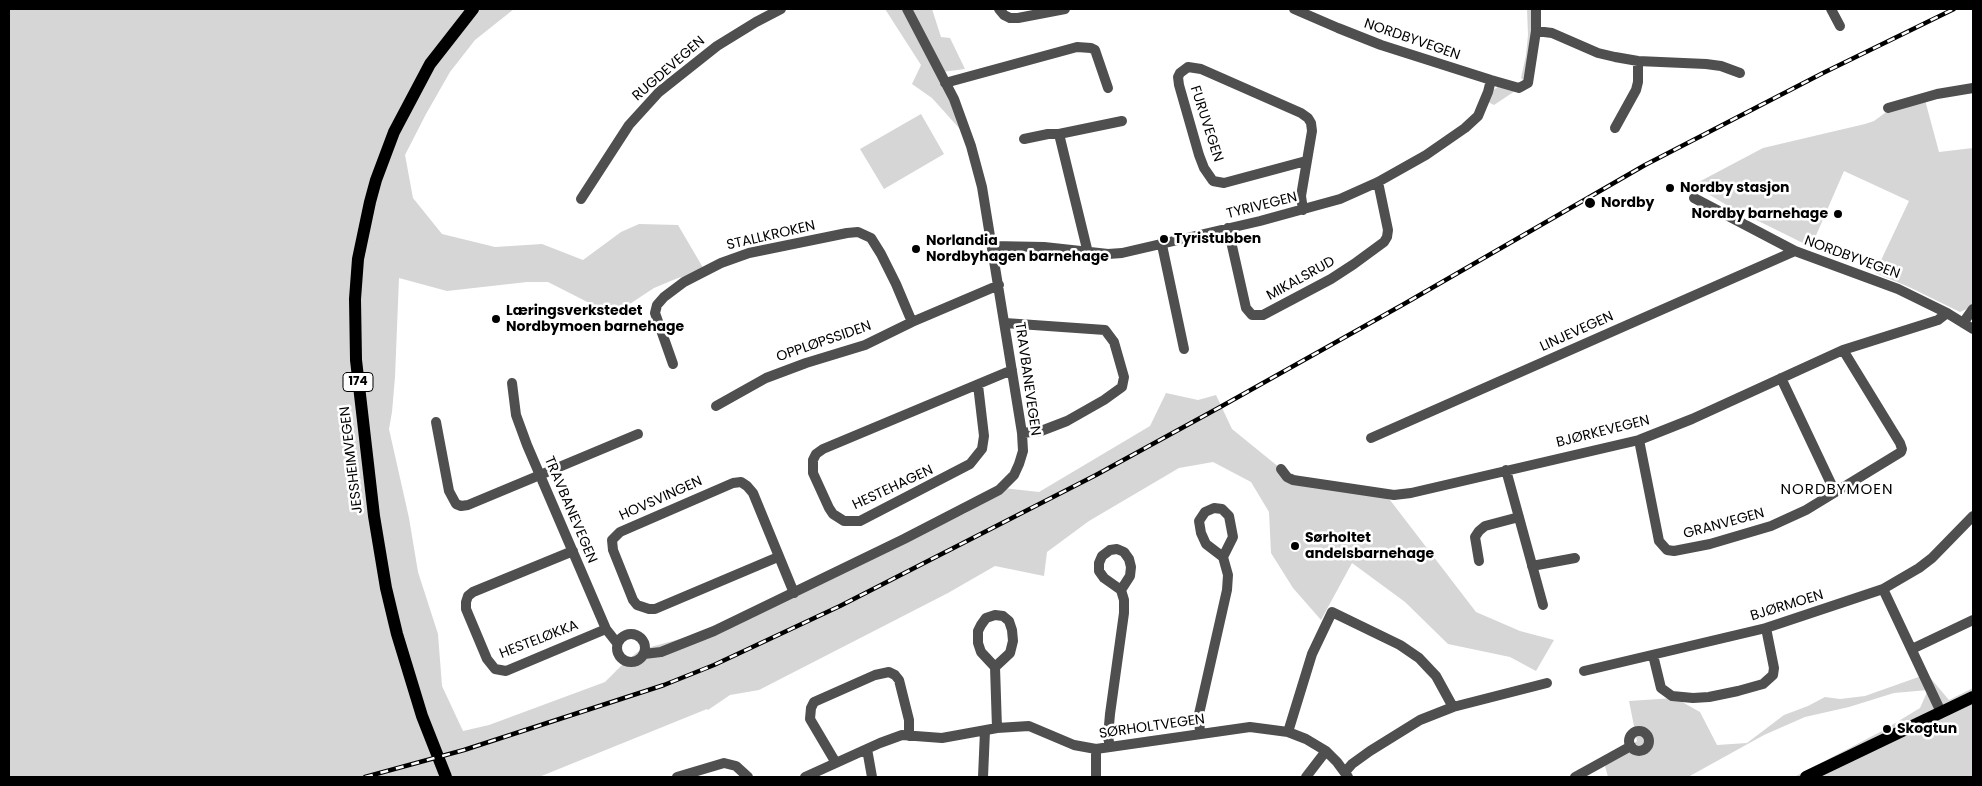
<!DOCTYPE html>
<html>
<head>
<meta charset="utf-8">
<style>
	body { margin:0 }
	#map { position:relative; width:1982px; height:786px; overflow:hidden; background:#fff; font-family:Poppins,sans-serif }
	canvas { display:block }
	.frame { position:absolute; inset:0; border:10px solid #000; pointer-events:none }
</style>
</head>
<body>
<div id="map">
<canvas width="1982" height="786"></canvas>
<div class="frame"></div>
</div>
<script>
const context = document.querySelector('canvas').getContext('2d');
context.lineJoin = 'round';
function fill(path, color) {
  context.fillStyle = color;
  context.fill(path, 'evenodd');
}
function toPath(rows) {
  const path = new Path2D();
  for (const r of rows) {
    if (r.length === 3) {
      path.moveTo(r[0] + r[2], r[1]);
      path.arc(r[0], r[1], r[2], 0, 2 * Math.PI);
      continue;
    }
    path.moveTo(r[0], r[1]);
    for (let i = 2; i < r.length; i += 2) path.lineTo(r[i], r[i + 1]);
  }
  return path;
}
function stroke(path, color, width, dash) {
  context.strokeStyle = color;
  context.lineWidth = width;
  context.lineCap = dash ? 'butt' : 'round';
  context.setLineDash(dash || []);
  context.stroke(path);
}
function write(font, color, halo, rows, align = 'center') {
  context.font = font + ' Poppins,sans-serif';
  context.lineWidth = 5;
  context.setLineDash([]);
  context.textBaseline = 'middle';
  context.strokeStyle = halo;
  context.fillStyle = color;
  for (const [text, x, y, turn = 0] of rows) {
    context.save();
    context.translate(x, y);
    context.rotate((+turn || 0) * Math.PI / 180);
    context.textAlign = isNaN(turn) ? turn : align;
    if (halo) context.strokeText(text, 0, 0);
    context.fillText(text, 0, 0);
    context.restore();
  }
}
fill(toPath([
	[9,9,514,9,475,40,450,72,426,114,405,155,413,198,442,234,495,247,542,244,583,260,621,232,639,224,678,225,705,271,678,278,654,288,613,315,548,282,527,282,447,291,399,278,395,377,392,412,389,429,409,518,418,572,438,634,442,686,463,731,489,725,605,682,624,663,640,650,705,632,879,555,966,513,1003,488,1039,492,1150,426,1166,393,1198,400,1216,395,1232,429,1280,468,1306,480,1353,484,1390,500,1476,612,1520,631,1554,640,1536,671,1510,657,1448,644,1405,602,1352,563,1321,620,1293,588,1271,553,1269,512,1251,482,1213,462,1179,468,1089,521,1047,552,1044,576,995,566,948,593,759,690,730,695,708,710,707,709,539,777,9,777],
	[885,9,932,9,941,37,950,38,965,69,942,72,968,138,932,98,912,84,921,65],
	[1527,9,1532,9,1531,41,1525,79,1523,80,1521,78,1526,55,1528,35],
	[1498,87,1515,91,1494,105,1488,102,1493,90],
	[1925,100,1939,152,1973,148,1973,303,1969,308,1960,312,1909,287,1875,273,1909,201,1844,171,1811,247,1730,207,1693,185,1763,148,1865,124,1874,121,1889,110],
	[921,114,944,154,884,189,860,149],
	[1927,674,1949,700,1973,688,1973,777,1794,777,1882,731,1920,708,1928,690,1894,693,1849,707,1805,717,1764,735,1688,777,1608,777,1605,766,1637,741,1629,701,1675,698,1700,712,1717,745,1747,743,1784,715,1808,706,1825,697,1840,699,1865,696]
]), '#d6d6d6');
stroke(toPath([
	[999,9,1004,15,1010,18,1018,18,1065,9],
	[1294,9,1338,28,1381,45,1491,80,1519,88,1528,83,1536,31,1536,9],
	[1831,9,1840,26],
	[1536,31,1552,33,1598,53,1615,57,1638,61,1706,64,1721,66,1740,73],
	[945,83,1077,47,1091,48,1095,50,1108,88],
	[1888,108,1937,94,1973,88],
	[1615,128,1636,90,1638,82,1638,61],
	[1059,134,1088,253],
	[1024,139,1048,134,1059,134,1122,121],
	[1694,198,1795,251,1898,289,1947,313,1973,329],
	[581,199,629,125,659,92,717,46,756,22,781,9],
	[1303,210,1301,196,1312,131,1311,123,1308,118,1301,113,1201,69,1188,67,1180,73,1178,77,1179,85,1199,155,1204,168,1213,181,1224,183,1306,161],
	[1228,228,1246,308,1252,315,1263,315,1331,279,1354,264,1384,242,1387,237,1388,230,1378,182],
	[1162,245,1184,349],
	[992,246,1044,247,1108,254,1122,253,1260,221,1340,199,1378,182,1426,155,1465,128,1478,116,1488,92,1491,80],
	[1005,323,1105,330,1114,342,1124,377,1122,387,1104,400,1067,421,1041,431,1022,433],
	[1963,323,1973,309],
	[673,364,655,313,657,305,664,297,684,282,721,263,749,253,847,233,858,232,871,238,881,254,896,284,912,322],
	[1781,378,1835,492],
	[512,383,516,415,527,445,606,629,617,643],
	[978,385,984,436,982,449,970,464,860,521,844,521,833,514,829,508,813,473,813,460,816,454,823,449,1012,370],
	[716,406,766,378,806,363,865,345,912,322,999,285],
	[436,422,449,491,456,504,461,506,468,505,540,475,638,434],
	[1371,438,1795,251],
	[1639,440,1659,541,1667,550,1674,551,1710,544,1771,526,1806,510,1901,452,1902,449,1900,443,1843,350],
	[1281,469,1287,477,1293,480,1394,495,1411,493,1639,440,1692,419,1843,350,1938,320,1947,313],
	[1506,470,1543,605],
	[573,551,473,592,468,596,466,602,466,609,487,659,495,669,506,671,606,629],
	[778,557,655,609,649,609,637,605,633,600,613,550,612,540,620,532,733,483,741,482,747,486,753,493,794,593],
	[1479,561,1475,537,1479,531,1485,526,1519,517],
	[1532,566,1575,558],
	[1883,589,1941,712],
	[631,648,14],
	[1912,649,1973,620],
	[644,654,661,652,714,631,904,539,999,490,1014,475,1019,464,1023,451,1022,433,982,187,971,146,954,99,907,9],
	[1653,655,1661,688,1672,696,1693,698,1709,697,1738,691,1763,684,1773,675,1774,668,1766,628],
	[995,667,981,652,978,643,978,631,981,625,986,618,995,615,1003,616,1009,621,1012,630,1013,641,1010,653,995,667,997,728],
	[1584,671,1766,628,1883,589,1919,568,1932,558,1973,516],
	[1639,741,10],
	[1288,732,1312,654,1332,612,1400,645,1419,658,1436,676,1453,707],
	[1200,734,1199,714,1227,590,1228,575,1223,557,1233,537,1229,516,1222,509,1214,508,1205,512,1199,521,1201,533,1206,544,1223,557],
	[1110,747,1108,737,1110,714,1124,613,1124,600,1121,590,1130,576,1131,567,1129,559,1124,552,1117,549,1110,550,1102,556,1099,563,1099,571,1104,578,1121,590],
	[867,749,872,777],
	[836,763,810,719,811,708,814,702,875,675,889,672,895,675,899,680,909,720,909,736],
	[1345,772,1352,764,1370,751,1420,720,1453,707,1547,683],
	[677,777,724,763,736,766,748,777],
	[805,777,880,743,902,735,942,738,997,728,1029,726,1074,745,1096,749,1250,727,1288,732,1306,739,1326,751,1337,762,1348,777],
	[983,777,985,731],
	[1096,777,1096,749],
	[1306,777,1326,751],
	[1575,777,1631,746]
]), '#4f4f4f', 10);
stroke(toPath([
	[446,777,422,716,397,634,386,588,374,516,356,360,355,299,358,259,370,202,376,180,394,132,430,64,473,9],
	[1806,777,1973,697]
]), '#000', 12);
const rail = toPath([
	[365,777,464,750,664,685,714,665,840,606,1096,475,1222,406,1404,304,1645,165,1823,73,1954,9]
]);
stroke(rail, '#000', 4.5);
stroke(rail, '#fff', 2.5, [8]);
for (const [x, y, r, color] of [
	[1670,188,5,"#000"],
	[1590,203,6,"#000"],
	[1838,214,5,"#000"],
	[1164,239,5,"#000"],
	[916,249,5,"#000"],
	[496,319,5,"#000"],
	[1295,546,5,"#000"],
	[1887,729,5,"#000"]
]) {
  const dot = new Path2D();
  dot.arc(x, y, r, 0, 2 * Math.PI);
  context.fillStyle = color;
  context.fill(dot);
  stroke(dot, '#fff', 2);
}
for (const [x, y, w] of [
	[358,382,30]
]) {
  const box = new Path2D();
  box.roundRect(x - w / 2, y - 9.5, w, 19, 4);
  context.fillStyle = '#fff';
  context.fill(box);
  stroke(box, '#000', 1);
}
write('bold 12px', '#000', null, [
	["174",358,382]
]);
write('14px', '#000', '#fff', [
	["NORDBYVEGEN",1412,40,19],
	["RUGDEVEGEN",669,69,-41],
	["FURUVEGEN",1206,124,72],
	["TYRIVEGEN",1262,206,-14],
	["STALLKROKEN",771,236,-13],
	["NORDBYVEGEN",1852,258,20],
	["MIKALSRUD",1301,279,-29],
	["LINJEVEGEN",1577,332,-24],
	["OPPLØPSSIDEN",824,342,-19],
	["TRAVBANEVEGEN",1027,379,82],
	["BJØRKEVEGEN",1603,432,-14],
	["JESSHEIMVEGEN",352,460,-97],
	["HESTEHAGEN",893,488,-25],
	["HOVSVINGEN",661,499,-24],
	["TRAVBANEVEGEN",570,510,67],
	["GRANVEGEN",1724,524,-15],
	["BJØRMOEN",1787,606,-17],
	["HESTELØKKA",539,640,-21],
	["SØRHOLTVEGEN",1152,727,-8]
]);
write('bold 14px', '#000', '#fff', [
	["Nordby stasjon",1680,188],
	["Nordby",1601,203],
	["Nordby barnehage",1828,214,"right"],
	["Tyristubben",1174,239],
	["Norlandia",926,241],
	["Nordbyhagen barnehage",926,257],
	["Læringsverkstedet",506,311],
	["Nordbymoen barnehage",506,327],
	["Sørholtet",1305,538],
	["andelsbarnehage",1305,554],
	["Skogtun",1897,729]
], 'left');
context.letterSpacing = '1px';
write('15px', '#000', '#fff', [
	["NORDBYMOEN",1837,490]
]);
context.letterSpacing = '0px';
</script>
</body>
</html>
